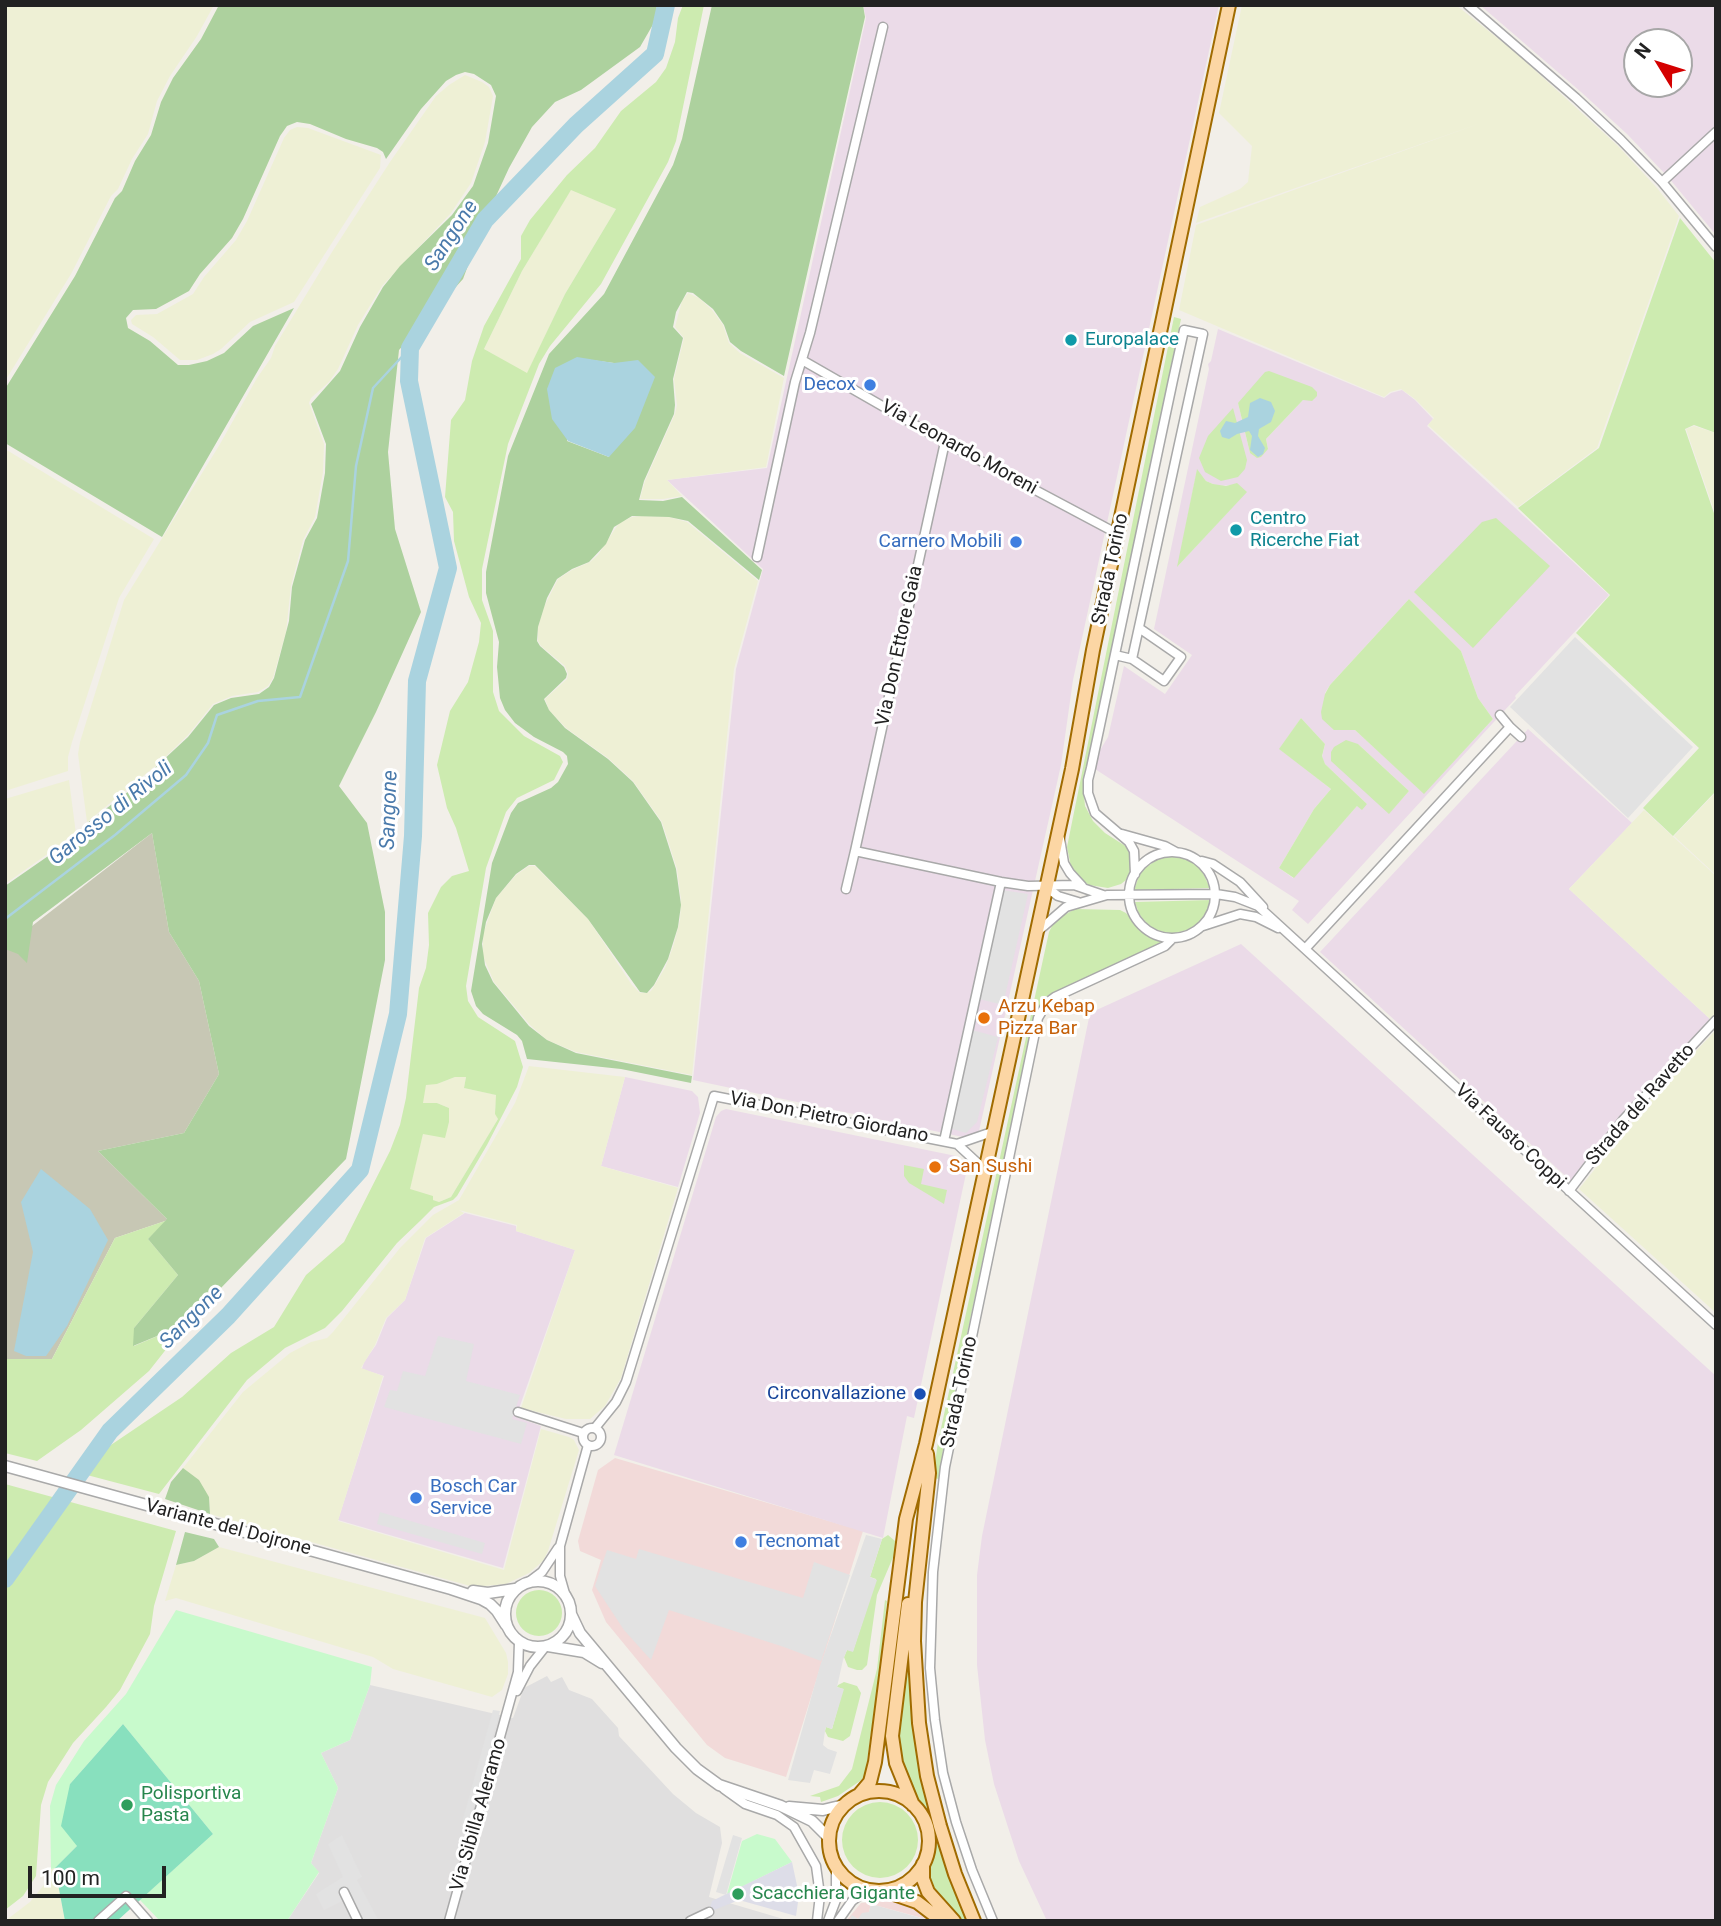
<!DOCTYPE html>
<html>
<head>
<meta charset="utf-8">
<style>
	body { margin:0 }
	#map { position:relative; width:1721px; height:1926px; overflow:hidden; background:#f2efe9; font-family:Roboto,sans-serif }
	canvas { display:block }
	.frame { position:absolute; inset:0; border:7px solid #222; pointer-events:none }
	.north { position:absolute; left:1623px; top:28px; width:70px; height:70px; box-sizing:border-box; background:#fff; border:2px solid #a7a7a7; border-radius:50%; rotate:308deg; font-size:19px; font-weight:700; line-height:28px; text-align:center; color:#222 }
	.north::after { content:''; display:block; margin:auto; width:24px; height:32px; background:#d40000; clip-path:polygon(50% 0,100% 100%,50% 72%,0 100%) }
	.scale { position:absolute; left:28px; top:1866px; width:138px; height:32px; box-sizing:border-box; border:4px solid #222; border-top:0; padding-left:9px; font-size:21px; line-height:24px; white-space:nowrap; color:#222; -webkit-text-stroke:5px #fff; paint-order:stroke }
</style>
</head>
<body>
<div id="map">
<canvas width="1721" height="1926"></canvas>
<div class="frame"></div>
<div class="north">N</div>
<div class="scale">100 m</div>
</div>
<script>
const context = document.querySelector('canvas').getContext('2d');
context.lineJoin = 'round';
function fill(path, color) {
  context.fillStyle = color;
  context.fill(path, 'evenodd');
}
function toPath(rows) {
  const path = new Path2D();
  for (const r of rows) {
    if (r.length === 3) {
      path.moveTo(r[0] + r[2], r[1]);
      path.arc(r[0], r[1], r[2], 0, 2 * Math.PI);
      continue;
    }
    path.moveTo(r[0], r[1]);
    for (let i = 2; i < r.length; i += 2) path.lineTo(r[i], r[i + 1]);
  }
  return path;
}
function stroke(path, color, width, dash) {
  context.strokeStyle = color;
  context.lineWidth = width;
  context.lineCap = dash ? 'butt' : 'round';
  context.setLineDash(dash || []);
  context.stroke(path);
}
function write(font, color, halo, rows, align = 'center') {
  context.font = font + ' Roboto,sans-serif';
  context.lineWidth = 6;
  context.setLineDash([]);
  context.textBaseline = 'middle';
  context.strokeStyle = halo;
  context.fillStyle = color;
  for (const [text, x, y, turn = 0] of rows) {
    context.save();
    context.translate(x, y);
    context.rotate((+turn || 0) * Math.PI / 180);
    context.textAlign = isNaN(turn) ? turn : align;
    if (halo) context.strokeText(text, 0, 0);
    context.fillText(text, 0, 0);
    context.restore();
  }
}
fill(toPath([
	[547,1676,551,1682,562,1677,569,1690,592,1699,618,1728,619,1736,673,1794,696,1813,720,1827,722,1843,709,1897,790,1921,287,1921,319,1873,311,1863,338,1788,321,1753,350,1740,370,1685,513,1718,524,1688]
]), '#e0dfdf');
fill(toPath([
	[615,1458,863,1531,786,1777,725,1758,707,1745,606,1622,592,1590,601,1560,580,1551,578,1541,598,1470],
	[890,1900,916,1908,933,1921,871,1904,869,1912,858,1919,852,1916,849,1921,846,1921,861,1903]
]), '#f2dad9');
fill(toPath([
	[863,5,1219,5,1073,680,1061,765,977,1140,693,1080,736,669,763,569,667,480,767,468,866,18],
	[1480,5,1716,5,1716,235,1668,177,1627,134,1581,92],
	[1637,42,1679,42,1679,84,1637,84],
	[1218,329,1384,398,1391,393,1402,390,1415,400,1433,419,1427,426,1609,595,1515,696,1516,698,1308,924,1292,910,1299,901,1095,769,1099,752,1108,737,1124,666,1165,694,1192,655,1154,629,1209,369,1208,364,1211,361],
	[1316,399,1303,400,1266,439,1268,449,1250,453,1238,403],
	[1197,470,1206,481,1213,484,1219,486,1234,485,1246,492,1178,566],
	[1409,599,1461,651,1478,698,1493,719,1424,793,1355,730,1325,693,1330,685],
	[1301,718,1325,744,1322,757,1325,764,1367,804,1357,806,1293,878,1279,868,1314,809,1331,789,1280,749],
	[1358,744,1409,791,1389,813],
	[1528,729,1632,823,1569,889,1710,1019,1619,1117,1571,1181,1320,952],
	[1241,944,1716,1376,1716,1921,1047,1921,1019,1861,994,1784,985,1740,977,1665,977,1575,982,1536,1090,1013],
	[625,1077,692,1091,698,1097,700,1113,678,1187,601,1166],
	[726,1109,956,1156,968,1164,914,1418,907,1416,883,1538,614,1455,716,1117,721,1111],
	[465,1213,516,1226,516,1231,575,1250,516,1417,541,1426,503,1568,338,1520,384,1376,362,1369,364,1362,376,1345,387,1318,405,1300,426,1238]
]), '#ebdbe8');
fill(toPath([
	[152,833,169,932,199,981,219,1074,184,1133,98,1151,168,1220,115,1238,52,1359,5,1359,5,931,32,926]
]), '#c7c7b4');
fill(toPath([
	[5,5,214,5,197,36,170,76,157,101,148,134,132,159,118,189,111,196,71,274,5,381],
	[1242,5,1456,5,1515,52,1618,146,1657,188,1679,216,1597,448,1518,507,1428,425,1434,418,1415,399,1401,389,1390,392,1384,397,1179,310,1196,225,1481,123,1196,223,1200,207,1240,189,1248,182,1252,146,1219,113],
	[465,75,482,82,489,87,493,96,485,142,471,183,451,213,382,286,358,325,338,369,329,382,311,398,309,403,324,444,323,472,315,517,303,540,291,586,286,632,273,678,268,686,258,692,232,696,213,704,188,735,159,763,87,822,78,754,80,742,124,600,220,444,257,378,271,358,275,346,332,252,390,162,436,96,449,85],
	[297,127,308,128,381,155,380,168,294,302,250,322,221,349,213,354,197,360,180,360,153,337,132,324,131,320,136,315,157,314,193,294,204,277,236,240,247,221,284,138,290,130],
	[571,189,616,209,565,294,527,374,484,349,522,271],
	[688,293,699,298,712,310,723,325,729,343,740,353,784,378,766,467,667,480,682,496,663,499,640,499,645,481,675,414,677,405,674,379,684,338,675,327,682,301],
	[1694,426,1716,433,1716,516,1686,429],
	[5,449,154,539,119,598,72,742,68,757,68,771,5,791],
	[642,516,669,517,687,522,758,581,734,669,692,1075,576,1052,547,1040,530,1025,494,982,483,956,483,934,496,898,516,875,529,866,535,866,588,919,632,985,640,993,647,993,651,991,665,968,673,947,680,920,681,900,677,869,662,822,633,781,608,758,566,728,549,710,545,699,567,679,568,674,565,666,541,646,538,641,538,627,544,607,558,579,572,570,590,562,598,555,619,523,632,517],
	[69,780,76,834,5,884,5,799],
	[1716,792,1716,875,1674,836],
	[1644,810,1716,876,1716,1013,1710,1019,1569,889],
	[1716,1030,1716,1313,1579,1189,1655,1094],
	[529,1066,625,1077,601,1166,678,1188,621,1378,605,1406,590,1419,566,1419,521,1408,575,1250,516,1231,517,1225,459,1210,464,1213,425,1238,405,1300,386,1318,375,1345,361,1368,383,1376,338,1521,504,1570,541,1429,569,1437,574,1440,579,1450,548,1551,543,1561,529,1573,506,1584,474,1587,210,1514,209,1497,183,1468,243,1392,290,1353,311,1342,327,1338,333,1332,400,1248,433,1215,459,1200,515,1103],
	[455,1077,466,1077,464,1088,497,1095,495,1109,498,1119,451,1197,439,1202,433,1200,433,1197,409,1190,423,1134,448,1126,449,1122,449,1108,437,1103,422,1103,426,1084,437,1084],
	[219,1547,485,1618,506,1653,508,1662,508,1674,502,1690,492,1697,393,1669,373,1657,176,1598,165,1601,176,1565,194,1561],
	[55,1868,65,1921,5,1921,30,1902,48,1880,51,1869]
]), '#eef0d5');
fill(toPath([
	[683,5,704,5,676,141,668,162,601,284,550,346,539,364,508,444,482,569,482,600,493,631,493,692,499,711,524,736,560,756,563,762,554,780,517,798,506,812,486,868,466,986,468,1001,478,1017,515,1041,523,1067,517,1087,487,1145,457,1196,453,1200,434,1207,420,1221,397,1243,342,1311,325,1328,285,1348,247,1380,159,1494,87,1475,99,1453,182,1397,231,1353,274,1327,306,1275,344,1242,390,1151,400,1125,406,1098,419,988,426,968,429,945,428,913,441,887,452,876,469,871,456,828,447,808,437,765,450,711,468,682,479,642,481,623,469,597,454,541,453,512,445,497,451,420,465,400,472,361,484,326,521,259,521,236,530,220,567,175,595,148,621,111,656,82,666,68,675,42,678,18],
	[571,190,616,209,565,294,527,373,484,349,522,271],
	[455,1077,466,1077,464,1088,496,1095,495,1114,498,1119,451,1197,439,1202,433,1200,433,1196,410,1189,423,1134,445,1138,449,1122,449,1108,437,1103,423,1103,426,1085,437,1084],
	[1680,218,1716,263,1716,433,1694,425,1685,429,1716,519,1716,791,1673,836,1643,808,1699,748,1576,633,1610,595,1518,508,1599,448],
	[1174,317,1181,319,1083,784,1085,806,1093,821,1105,833,1127,847,1132,858,1132,867,1126,880,1121,884,1108,888,1089,885,1079,878,1071,867,1067,847],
	[1269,371,1312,387,1317,392,1317,396,1312,401,1303,400,1266,439,1268,449,1261,457,1257,458,1250,453,1238,403,1265,372],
	[1233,408,1247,460,1245,469,1238,477,1221,481,1205,472,1199,458,1208,436],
	[1197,469,1206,481,1213,484,1226,486,1237,483,1247,492,1177,567],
	[1496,518,1550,566,1473,648,1414,592,1482,522],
	[1409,599,1461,651,1478,698,1493,719,1424,794,1355,730,1334,730,1322,719,1321,712,1325,694,1330,685],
	[1301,718,1325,744,1322,756,1325,764,1367,804,1362,810,1357,806,1294,878,1279,868,1314,809,1331,789,1279,749],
	[1346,740,1358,744,1409,791,1389,814,1331,761,1331,752,1334,747],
	[1175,856,1193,862,1201,869,1210,888,1134,890,1139,876,1145,868,1158,859],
	[1211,900,1208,909,1199,923,1191,929,1172,934,1156,930,1149,926,1139,914,1135,902],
	[1075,909,1120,910,1126,913,1146,935,1163,942,1054,992,1038,1008,1034,1017,944,1443,939,1479,933,1478,938,1442,1049,932,1055,920],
	[904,1165,924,1169,921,1184,947,1190,944,1204,909,1183,904,1176],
	[168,1220,148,1239,178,1275,134,1328,134,1346,186,1324,149,1371,81,1430,37,1461,5,1453,5,1359,52,1359,115,1238],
	[5,1484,176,1531,154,1606,150,1634,120,1690,106,1707,73,1743,48,1782,41,1805,36,1876,23,1896,5,1910],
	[888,1535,895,1541,894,1555,877,1595,867,1665,862,1670,857,1670,848,1667,844,1657,847,1650,853,1651,876,1579,870,1577,882,1539],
	[539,1613,23],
	[885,1600,887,1601,880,1670,865,1775,860,1781,838,1796,821,1802,820,1797,810,1796,839,1786,852,1769,877,1669],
	[906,1651,910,1651,913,1713,969,1921,958,1921,929,1884,928,1870,935,1851,933,1828,929,1816,906,1780,897,1741],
	[844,1682,857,1686,861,1693,850,1736,843,1741,828,1737,825,1731,826,1727,832,1729,843,1689,837,1687,838,1685],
	[880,1840,38]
]), '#cdebb0');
fill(toPath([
	[219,5,657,5,655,21,640,47,581,90,555,102,532,127,509,168,485,220,463,279,399,350,388,452,395,529,421,612,376,712,339,786,367,823,385,912,385,960,346,1159,186,1324,133,1346,134,1328,178,1275,148,1239,167,1219,98,1151,184,1133,219,1074,199,981,169,932,152,833,33,922,27,963,18,954,5,949,5,886,77,836,86,824,133,788,188,737,214,705,231,698,259,694,269,687,274,678,289,621,292,587,305,540,317,518,325,473,326,444,311,404,340,371,360,327,383,287,400,266,452,215,473,186,488,143,496,96,491,85,474,74,465,72,456,75,446,81,421,109,386,159,383,152,377,148,346,139,310,124,297,122,287,126,280,136,243,219,232,238,200,274,189,291,156,309,133,310,126,318,128,328,150,341,178,365,189,365,207,361,224,353,253,326,294,308,162,537,5,443,5,389,75,276,115,198,122,191,135,161,151,135,161,102,173,78,201,39],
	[712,5,863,5,865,17,784,376,741,351,730,342,724,325,713,309,693,293,687,292,676,312,673,327,683,338,673,379,675,405,674,414,644,481,639,500,663,501,682,497,762,570,759,580,688,521,669,517,632,516,614,527,606,544,589,562,572,569,557,579,547,598,538,627,537,641,540,646,564,667,567,674,566,678,544,699,549,710,565,728,608,759,633,782,661,822,676,869,681,905,678,927,668,959,654,985,647,993,640,992,588,919,535,865,529,865,516,874,496,898,486,922,482,944,485,965,493,982,529,1026,547,1040,576,1053,692,1076,691,1083,621,1069,527,1059,522,1041,517,1035,483,1014,476,1006,471,991,492,863,511,813,518,803,551,788,558,782,568,764,567,756,563,752,534,737,515,723,505,710,500,698,497,667,499,642,486,593,486,572,508,456,549,354,604,294,673,165,682,139],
	[576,358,614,363,609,457,567,441],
	[183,1468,199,1480,209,1497,210,1514,165,1499,171,1482],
	[185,1532,214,1539,219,1547,194,1561,176,1565]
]), '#add19e');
fill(toPath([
	[176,1610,372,1667,370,1685,350,1740,321,1753,338,1788,311,1863,319,1872,287,1921,160,1921,140,1900,213,1834,123,1724,70,1784,77,1846,55,1868,51,1869,50,1806,56,1785,84,1741,126,1694],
	[757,1834,775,1839,792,1862,727,1894,742,1841]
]), '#c8facc');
fill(toPath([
	[123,1724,213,1834,117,1921,65,1921,55,1868,77,1846,61,1826,70,1784]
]), '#88e0be');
fill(toPath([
	[1575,637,1693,747,1628,818,1510,707],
	[1002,890,1028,894,1003,1005,979,999],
	[972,1030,998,1037,977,1122,966,1133,949,1128],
	[438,1336,474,1344,466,1381,520,1395,512,1419,527,1423,521,1444,384,1407,390,1390,397,1391,403,1371,425,1376],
	[380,1512,485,1543,482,1554,377,1524],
	[866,1535,882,1539,870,1577,877,1580,853,1652,847,1650,843,1660,837,1687,844,1689,832,1729,826,1727,825,1731,823,1745,828,1749,837,1752,830,1774,814,1770,810,1783,788,1780,820,1666],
	[639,1549,803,1598,814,1562,850,1575,821,1661,784,1647,669,1610,651,1660,624,1630,595,1586,607,1550,636,1559],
	[493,1710,500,1711,468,1828,460,1830],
	[342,1835,362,1877,357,1880,379,1921,361,1921,348,1898,324,1910,316,1894,343,1877,328,1844],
	[733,1835,742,1838,726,1895,716,1892],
	[871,1904,928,1920,929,1921,849,1921,852,1915,858,1919,862,1913,869,1912]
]), '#e2e2e2');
fill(toPath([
	[792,1862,799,1895,796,1916,739,1900,709,1912,712,1901]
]), '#dddde8');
fill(toPath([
	[577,357,614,363,638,360,655,377,635,428,609,457,568,441,552,419,547,389,555,368],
	[1260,398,1271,402,1275,411,1271,422,1259,429,1258,436,1265,448,1263,454,1258,457,1250,450,1252,436,1249,431,1237,434,1229,439,1222,437,1220,431,1226,421,1235,423,1248,417,1250,403],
	[41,1169,90,1209,108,1240,67,1326,46,1356,26,1356,14,1351,33,1252,21,1202]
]), '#aad3df');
stroke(toPath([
	[5,919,115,835,186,775,208,743,217,715,258,701,300,697,348,561,356,466,373,388,410,348]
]), '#aad3df', 2.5);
stroke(toPath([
	[5,1579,110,1431,228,1316,360,1170,398,1014,413,836,417,681,448,568,409,381,410,348,485,220,576,125,655,54,666,5]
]), '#aad3df', 18);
const minor = toPath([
	[1468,5,1576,98,1621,140,1662,182,1716,247],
	[1662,182,1716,132],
	[802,360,945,442,1118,534],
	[945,442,855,851,1001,882,1028,886,1074,885,1103,895],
	[757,557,795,382,810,333,883,27],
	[1115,655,1132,659,1203,334,1184,330,1173,380,1091,768,1088,780,1088,793,1095,813,1129,842,1134,851,1135,874],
	[1132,659,1164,681,1181,657,1139,628],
	[1510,727,1521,737],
	[1122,834,1165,846,1176,852],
	[1060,839,1064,863,1070,873,1082,886],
	[1172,895,43],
	[1202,861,1213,864,1240,882,1263,907],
	[1046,887,1058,896,1078,902],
	[846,889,855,851],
	[1203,926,1240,914,1256,917,1278,928],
	[1037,932,1066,907,1107,895,1216,894,1235,897,1258,906,1716,1325],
	[1305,949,1510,727,1500,715],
	[944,1141,1001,882],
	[957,1144,992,1132],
	[1569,1191,1623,1120,1716,1020],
	[518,1412,583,1433],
	[592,1437,9],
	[595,1428,616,1402,626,1382,714,1096,957,1144,984,1169],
	[530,1581,542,1572,558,1548],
	[566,1597,560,1576,560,1546,588,1445],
	[517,1691,530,1666,545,1647],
	[724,1789,745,1804,777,1815,794,1827,816,1866,820,1895,817,1921],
	[344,1892,358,1921],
	[98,1921,126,1896,148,1921],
	[449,1921,518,1672,519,1642],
	[690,1921,709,1912],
	[828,1921,836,1900,836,1866],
	[838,1921,852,1901,867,1890],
	[993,1921,972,1870,956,1822,943,1773,935,1720,930,1668,933,1572,945,1467,1038,1018,1047,1003,1055,997,1165,946,1172,939]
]);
const tertiary = toPath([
	[5,1466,451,1589,481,1599,490,1604,497,1611,506,1625],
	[538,1614,33],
	[473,1591,488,1593,515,1589],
	[571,1614,580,1633,676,1748,697,1769,719,1785,781,1806,812,1821,829,1838],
	[548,1646,584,1652,602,1663],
	[789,1807,823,1810,844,1805]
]);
const primary = toPath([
	[927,1454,929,1473,915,1602,914,1641,919,1723,927,1776,940,1826,955,1874,974,1921],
	[908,1604,892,1736,896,1763,913,1805],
	[879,1841,50],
	[859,1795,870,1782,875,1762,906,1519,926,1444,1072,769,1093,650,1229,5],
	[923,1864,923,1879,928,1892,954,1921],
	[885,1891,917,1902,942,1921]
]);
stroke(minor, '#a9a9a9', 11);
stroke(tertiary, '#a9a9a9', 13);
stroke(primary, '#a06b00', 16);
stroke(minor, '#fff', 8);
stroke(tertiary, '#fff', 10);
stroke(primary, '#fcd6a4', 12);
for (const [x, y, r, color] of [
	[1071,340,7,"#0f9aa8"],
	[870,385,7,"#3f7fe0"],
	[1236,530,7,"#0f9aa8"],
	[1016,542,7,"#3f7fe0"],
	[984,1018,7,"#e8710a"],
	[935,1167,7,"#e8710a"],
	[920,1394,7,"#1a4fb4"],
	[416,1498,7,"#3f7fe0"],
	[741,1542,7,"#3f7fe0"],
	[127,1805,7,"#2e9e5b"],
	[738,1894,7,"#2e9e5b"]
]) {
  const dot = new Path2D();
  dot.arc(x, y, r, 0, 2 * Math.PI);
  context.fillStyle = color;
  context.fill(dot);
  stroke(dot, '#fff', 2.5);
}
write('19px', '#0d838f', '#fff', [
	["Europalace",1085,340],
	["Centro",1250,519],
	["Ricerche Fiat",1250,541]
], 'left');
write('19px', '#366cbe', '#fff', [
	["Decox",856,385],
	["Carnero Mobili",1002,542],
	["Bosch Car",430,1487,"left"],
	["Service",430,1509,"left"],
	["Tecnomat",755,1542,"left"]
], 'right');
write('19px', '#222', '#fff', [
	["Via Leonardo Moreni",959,448,29],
	["Strada Torino",1111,569,-78],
	["Via Don Ettore Gaia",900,646,-78],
	["Strada del Ravetto",1641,1105,-49],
	["Via Don Pietro Giordano",829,1118,11],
	["Via Fausto Coppi",1510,1137,43],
	["Strada Torino",960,1392,-78],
	["Variante del Dojrone",228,1528,15],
	["Via Sibilla Aleramo",479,1815,-74]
]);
write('19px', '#c56008', '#fff', [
	["Arzu Kebap",998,1007],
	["Pizza Bar",998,1029],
	["San Sushi",949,1167]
], 'left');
write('19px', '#164399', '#fff', [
	["Circonvallazione",906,1394]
], 'right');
write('19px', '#27864d', '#fff', [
	["Polisportiva",141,1794],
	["Pasta",141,1816],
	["Scacchiera Gigante",752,1894]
], 'left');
write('italic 21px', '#4a7aab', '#fff', [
	["Sangone",452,236,-57],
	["Sangone",390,810,-88],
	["Garosso di Rivoli",111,814,-39],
	["Sangone",192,1318,-45]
]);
</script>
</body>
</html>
